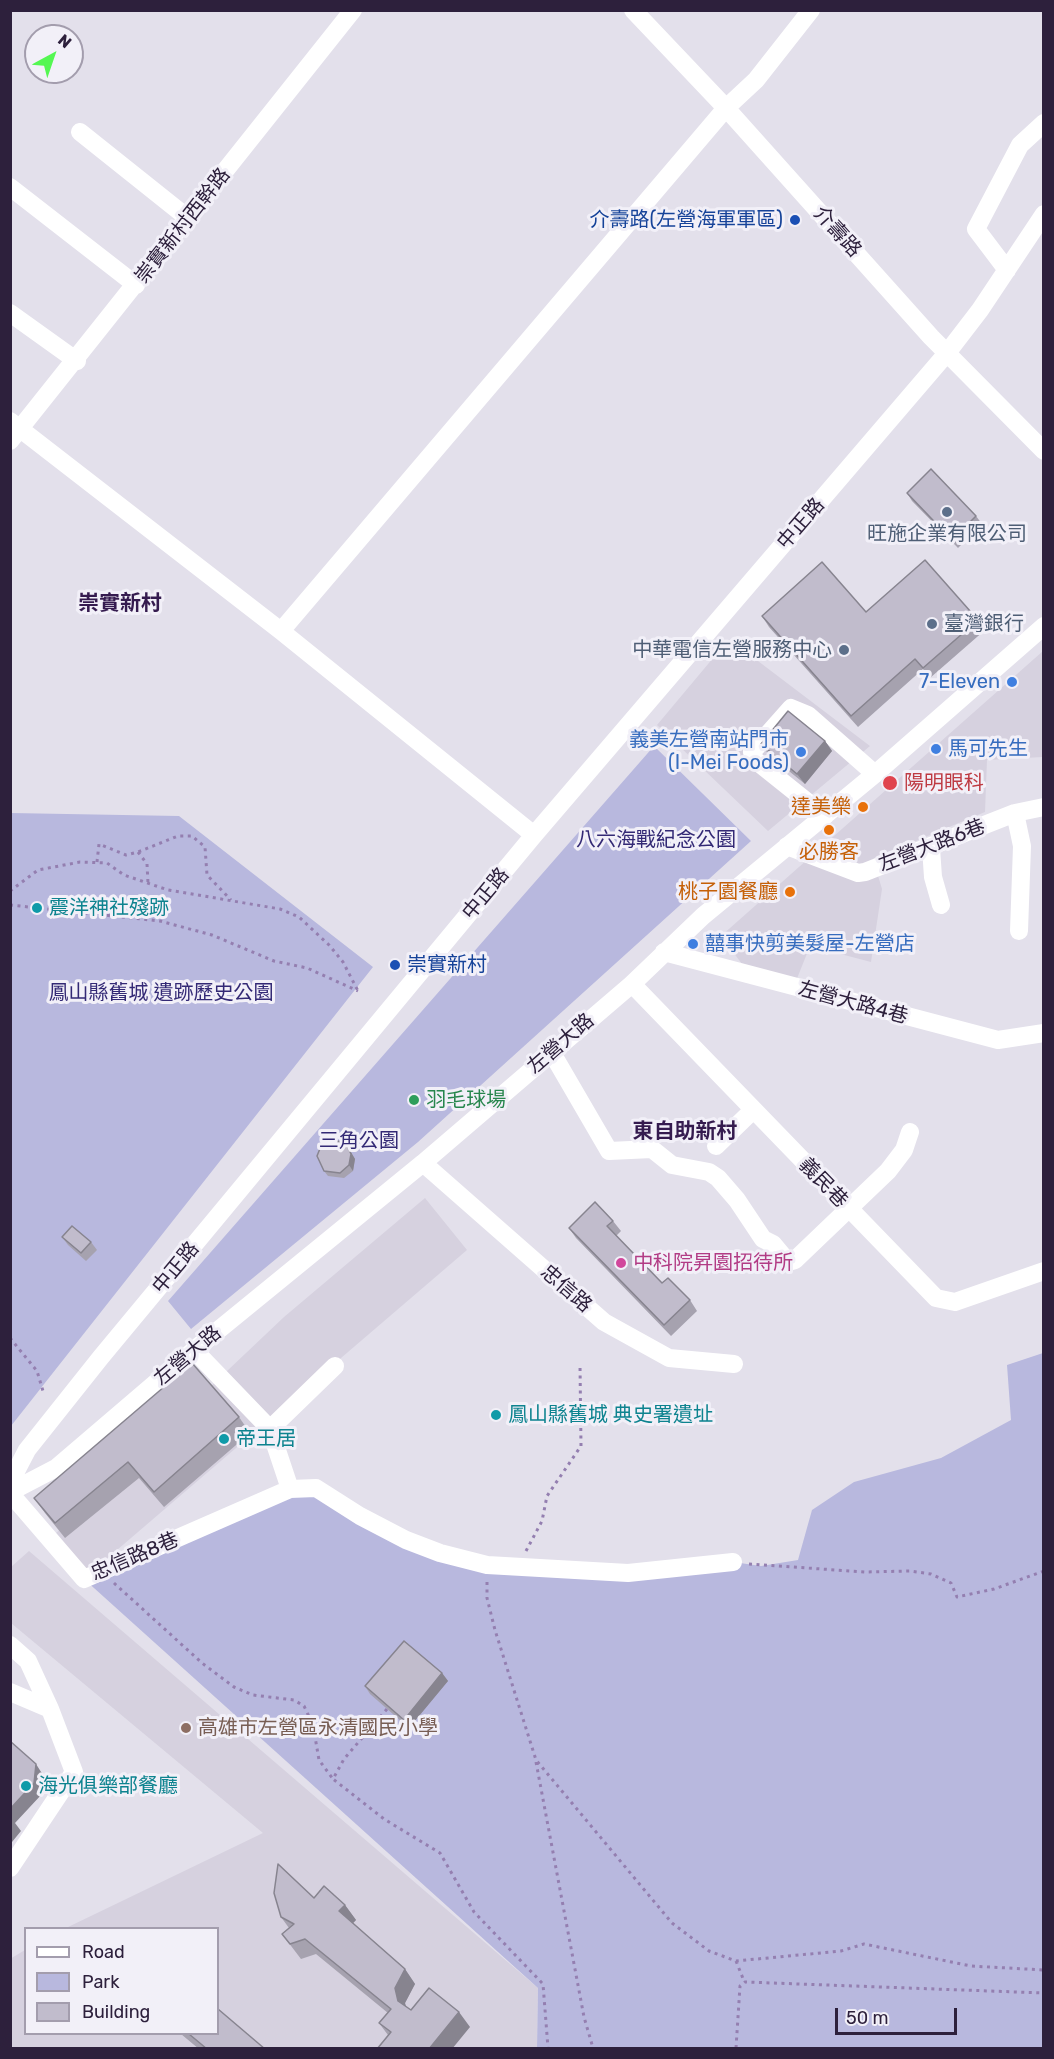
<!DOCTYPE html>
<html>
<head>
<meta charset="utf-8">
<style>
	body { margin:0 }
	#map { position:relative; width:1054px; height:2059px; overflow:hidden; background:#e3e0eb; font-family:Rubik,sans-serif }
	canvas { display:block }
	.frame { position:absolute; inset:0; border:12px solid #2d203c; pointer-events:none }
	.legend { position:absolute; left:24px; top:1927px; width:195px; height:108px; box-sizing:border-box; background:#f2f0f8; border:2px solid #a39dad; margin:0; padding:8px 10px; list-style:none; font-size:18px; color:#2d203c }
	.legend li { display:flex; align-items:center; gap:12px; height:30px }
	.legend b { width:30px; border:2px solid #a39dad }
	.north { position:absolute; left:24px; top:24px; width:60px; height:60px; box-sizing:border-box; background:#f2f0f8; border:2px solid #a39dad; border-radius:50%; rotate:40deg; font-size:16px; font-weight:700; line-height:24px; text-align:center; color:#2d203c }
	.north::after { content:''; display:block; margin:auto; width:21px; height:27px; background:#54f752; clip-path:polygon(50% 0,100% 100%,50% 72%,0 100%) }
	.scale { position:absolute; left:835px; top:2008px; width:122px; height:27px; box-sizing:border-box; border:3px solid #2d203c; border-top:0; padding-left:8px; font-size:18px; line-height:21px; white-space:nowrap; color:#2d203c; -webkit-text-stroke:4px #f2f0f8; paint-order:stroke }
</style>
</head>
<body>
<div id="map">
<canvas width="1054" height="2059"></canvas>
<div class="frame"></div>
<ul class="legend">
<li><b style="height:8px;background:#fff"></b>Road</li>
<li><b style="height:16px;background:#b8b8de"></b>Park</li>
<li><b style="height:16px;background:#c1bccc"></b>Building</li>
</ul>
<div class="north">N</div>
<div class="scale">50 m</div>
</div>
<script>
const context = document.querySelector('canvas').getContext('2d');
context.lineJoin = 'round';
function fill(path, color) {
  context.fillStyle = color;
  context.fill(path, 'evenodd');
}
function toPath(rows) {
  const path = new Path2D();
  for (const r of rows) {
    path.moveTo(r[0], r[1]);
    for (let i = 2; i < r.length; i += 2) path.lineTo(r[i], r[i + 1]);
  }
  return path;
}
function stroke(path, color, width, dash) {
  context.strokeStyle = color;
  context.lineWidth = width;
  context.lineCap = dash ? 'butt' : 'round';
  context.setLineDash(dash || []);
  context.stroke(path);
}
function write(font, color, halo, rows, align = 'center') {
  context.font = font + ' Rubik,"Noto Sans TC",sans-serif';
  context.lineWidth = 6;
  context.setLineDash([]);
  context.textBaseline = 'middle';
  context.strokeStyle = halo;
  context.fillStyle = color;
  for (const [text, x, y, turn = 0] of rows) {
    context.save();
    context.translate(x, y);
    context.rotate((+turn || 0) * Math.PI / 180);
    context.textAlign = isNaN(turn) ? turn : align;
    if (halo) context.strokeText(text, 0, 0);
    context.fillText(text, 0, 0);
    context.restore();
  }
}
fill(toPath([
	[729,639,870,746,768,831,657,725],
	[1043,651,1043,757,987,760,985,812,873,859,882,889,871,962,810,946,796,981,742,964,721,936],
	[425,1198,467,1250,89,1574,55,1534,284,1317],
	[29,1551,538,1988,537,2048,11,2048,10,1959,25,1950,26,2034,218,2034,218,1928,66,1928,263,1833,11,1623,11,1567]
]), '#d6d1df');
fill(toPath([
	[654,746,751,841,418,1142,191,1329,168,1301],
	[11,813,179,816,373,967,11,1426],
	[1043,1353,1043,2048,537,2048,538,1988,84,1579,316,1488,440,1553,628,1573,733,1562,761,1566,798,1560,812,1510,854,1482,941,1458,1011,1420,1007,1365]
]), '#b8b8de');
stroke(toPath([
	[138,852,147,864,148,883],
	[97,862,99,844,126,855,138,852,178,836,192,836,205,847,207,875,231,900],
	[10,891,38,870,80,862,107,863,124,875,168,890,280,909,299,917,329,945,343,962,358,991],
	[10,905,160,921,212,935,274,961,307,968,358,991],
	[10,1338,37,1371,43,1391],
	[526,1551,542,1521,547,1496,581,1446,580,1365],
	[749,1564,865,1572,910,1571,931,1574,951,1583,957,1597,994,1589,1044,1571],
	[487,1582,487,1598,495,1630,536,1760,672,1923,709,1951,736,1961,841,1951,864,1944,971,1966,1044,1970],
	[114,1583,202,1663,234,1687,253,1695,294,1700,304,1706,313,1725,319,1760,333,1779],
	[387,1709,344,1759,333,1779,384,1819,440,1853,474,1912,543,1984,548,2048],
	[364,1717,368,1716,372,1726],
	[536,1762,584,2017,593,2048],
	[736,1961,744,1981],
	[736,2048,740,1986,745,1982,1044,1993]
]), '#947fb0', 3, [3, 4.5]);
stroke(toPath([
	[633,10,726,108,931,337,1044,451],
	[80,132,189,219],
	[10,187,136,285],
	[1007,270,976,229,1020,145,1044,123],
	[10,313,77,361],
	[10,421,281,631,534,835],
	[10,441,353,10],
	[281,631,726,108,756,80,811,10],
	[1015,813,1022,846,1019,931],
	[825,816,755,760,752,752,791,708,808,715,875,774],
	[787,846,858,873,865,872,1015,813,1044,807],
	[931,848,933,877,941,905],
	[664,952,998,1040,1044,1033],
	[632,984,936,1298,955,1302,1044,1271],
	[552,1053,609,1151,652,1149,672,1165,709,1172,718,1178,737,1200,763,1239,773,1244,788,1262,795,1260,888,1171,904,1150,910,1132],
	[716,1146,752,1111],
	[423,1163,604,1322,669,1358,734,1364],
	[194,1350,270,1429,290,1489,316,1488,360,1516,406,1540,440,1553,487,1565,628,1573,733,1562],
	[270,1429,335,1366],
	[10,1489,14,1475,27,1450,101,1357,534,835,947,353,980,310,1044,214],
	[10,1492,56,1468,194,1350,423,1163,632,984,703,916,875,774,1044,626],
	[10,1493,84,1579,290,1489],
	[10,1645,28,1661,50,1709],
	[10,1692,50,1709,74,1772,10,1868]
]), '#fff', 18);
fill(toPath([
	[907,493,976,516,982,524,958,548,912,501],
	[866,612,978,620,985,630,930,678,923,669,858,727,769,627,762,616],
	[825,741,832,751,805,784,769,755,761,744],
	[346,1144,355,1159,353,1171,344,1178,328,1176,324,1171],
	[613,1221,621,1231,616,1236,662,1283,690,1300,697,1311,671,1336,576,1238,569,1228],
	[62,1237,91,1242,97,1250,86,1261,68,1245],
	[239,1417,250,1433,164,1507,139,1478,65,1538,45,1513,34,1498],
	[442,1673,448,1681,409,1728,370,1694,365,1686],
	[345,1905,356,1920,353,1923,405,1969,415,1984,405,2003,406,2007,411,2010,470,2027,388,2035,379,2023,388,2013,316,1954,301,1959,282,1934,289,1928,281,1917],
	[181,2034,218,2034,265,2049,199,2049]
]), '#a6a2af');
fill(toPath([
	[825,741,832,751,805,784,797,774],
	[346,1144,355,1159,353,1171,349,1165],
	[442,1673,448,1681,409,1728,404,1720],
	[36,1764,43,1775,42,1794,15,1823,21,1831,12,1842,10,1841,10,1809],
	[345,1905,356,1920,350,1926,339,1911],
	[405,1969,415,1984,405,2003,408,2016,398,2001,395,1988],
	[459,2012,470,2027,452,2049,429,2049]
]), '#87848f');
const building = toPath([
	[931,469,976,516,952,540,907,493,931,469],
	[925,560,978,620,923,668,915,659,851,716,762,616,822,562,866,612,925,560],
	[788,711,825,741,797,774,761,744,788,711],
	[335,1140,346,1144,351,1154,349,1165,340,1173,324,1171,317,1156,321,1146,335,1140],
	[595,1202,613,1221,607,1226,662,1283,668,1278,690,1300,664,1325,569,1228,595,1202],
	[72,1226,91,1242,81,1253,62,1237,72,1226],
	[192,1363,239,1417,154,1492,128,1462,55,1523,34,1498,192,1363],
	[404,1641,442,1673,404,1720,365,1686,404,1641],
	[10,1741,36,1764,34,1783,10,1809,10,1741],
	[278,1864,314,1898,324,1886,345,1905,339,1911,405,1969,395,1988,398,2001,411,2010,429,1988,459,2012,429,2049,377,2049,391,2032,379,2023,391,2009,305,1939,290,1944,282,1934,294,1924,281,1917,274,1893,278,1864],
	[218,2009,265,2049,207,2049,189,2034,218,2034,218,2009]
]);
fill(building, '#c1bccc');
stroke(building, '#87848f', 1.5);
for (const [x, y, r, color] of [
	[795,220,6,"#1a4fb4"],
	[947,512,6,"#5c6f8a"],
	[932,624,6,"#5c6f8a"],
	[844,650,6,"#5c6f8a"],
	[1012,682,6,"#3f7fe0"],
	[936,749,6,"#3f7fe0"],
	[801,752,6,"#3f7fe0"],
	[890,783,8,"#e0444e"],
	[863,807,6,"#e8710a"],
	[829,830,6,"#e8710a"],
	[790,892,6,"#e8710a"],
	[37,908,6,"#0f9aa8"],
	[693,944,6,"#3f7fe0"],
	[395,965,6,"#1a4fb4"],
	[414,1100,6,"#2e9e5b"],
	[621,1263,6,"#d1479c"],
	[496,1415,6,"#0f9aa8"],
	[224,1439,6,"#0f9aa8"],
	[186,1728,6,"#8d6e63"],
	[26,1786,6,"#0f9aa8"]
]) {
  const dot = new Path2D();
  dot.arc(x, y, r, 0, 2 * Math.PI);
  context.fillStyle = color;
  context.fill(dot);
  stroke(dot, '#f2f0f8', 2);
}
write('20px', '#164399', '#f2f0f8', [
	["介壽路(左營海軍軍區)",783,220],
	["崇實新村",407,965,"left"]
], 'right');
write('20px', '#2d203c', '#f2f0f8', [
	["崇實新村西幹路",183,226,-52],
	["介壽路",837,232,48],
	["中正路",801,524,-49],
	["左營大路6巷",932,846,-21],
	["中正路",486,894,-50],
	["左營大路4巷",853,1003,15],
	["左營大路",561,1044,-41],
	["義民巷",823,1183,46],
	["中正路",176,1268,-50],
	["忠信路",566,1289,41],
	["左營大路",188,1356,-40],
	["忠信路8巷",135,1557,-23]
]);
write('20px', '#4e5e75', '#f2f0f8', [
	["旺施企業有限公司",947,534],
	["臺灣銀行",944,624,"left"],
	["中華電信左營服務中心",832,650,"right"]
]);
write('20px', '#366cbe', '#f2f0f8', [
	["7-Eleven",1000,682],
	["義美左營南站門市",789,740],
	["(I-Mei Foods)",789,763],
	["馬可先生",948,749,"left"],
	["囍事快剪美髮屋-左營店",705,944,"left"]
], 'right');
write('20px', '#be3a42', '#f2f0f8', [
	["陽明眼科",904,783]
], 'left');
write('20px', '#c56008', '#f2f0f8', [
	["達美樂",851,807],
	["必勝客",829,852,"center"],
	["桃子園餐廳",778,892]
], 'right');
write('20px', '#332975', '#f2f0f8', [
	["八六海戰紀念公園",656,840],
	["鳳山縣舊城 遺跡歷史公園",161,993],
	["三角公園",359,1141]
]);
write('20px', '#0d838f', '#f2f0f8', [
	["震洋神社殘跡",49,908],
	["鳳山縣舊城 典史署遺址",508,1415],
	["帝王居",236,1439],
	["海光俱樂部餐廳",38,1786]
], 'left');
write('20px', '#27864d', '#f2f0f8', [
	["羽毛球場",426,1100]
], 'left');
write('20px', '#b23c85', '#f2f0f8', [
	["中科院昇園招待所",633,1263]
], 'left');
write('20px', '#785e54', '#f2f0f8', [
	["高雄市左營區永清國民小學",198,1728]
], 'left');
write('bold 21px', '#351b4f', '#f2f0f8', [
	["崇實新村",120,604],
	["東自助新村",685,1132]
]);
</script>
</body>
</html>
